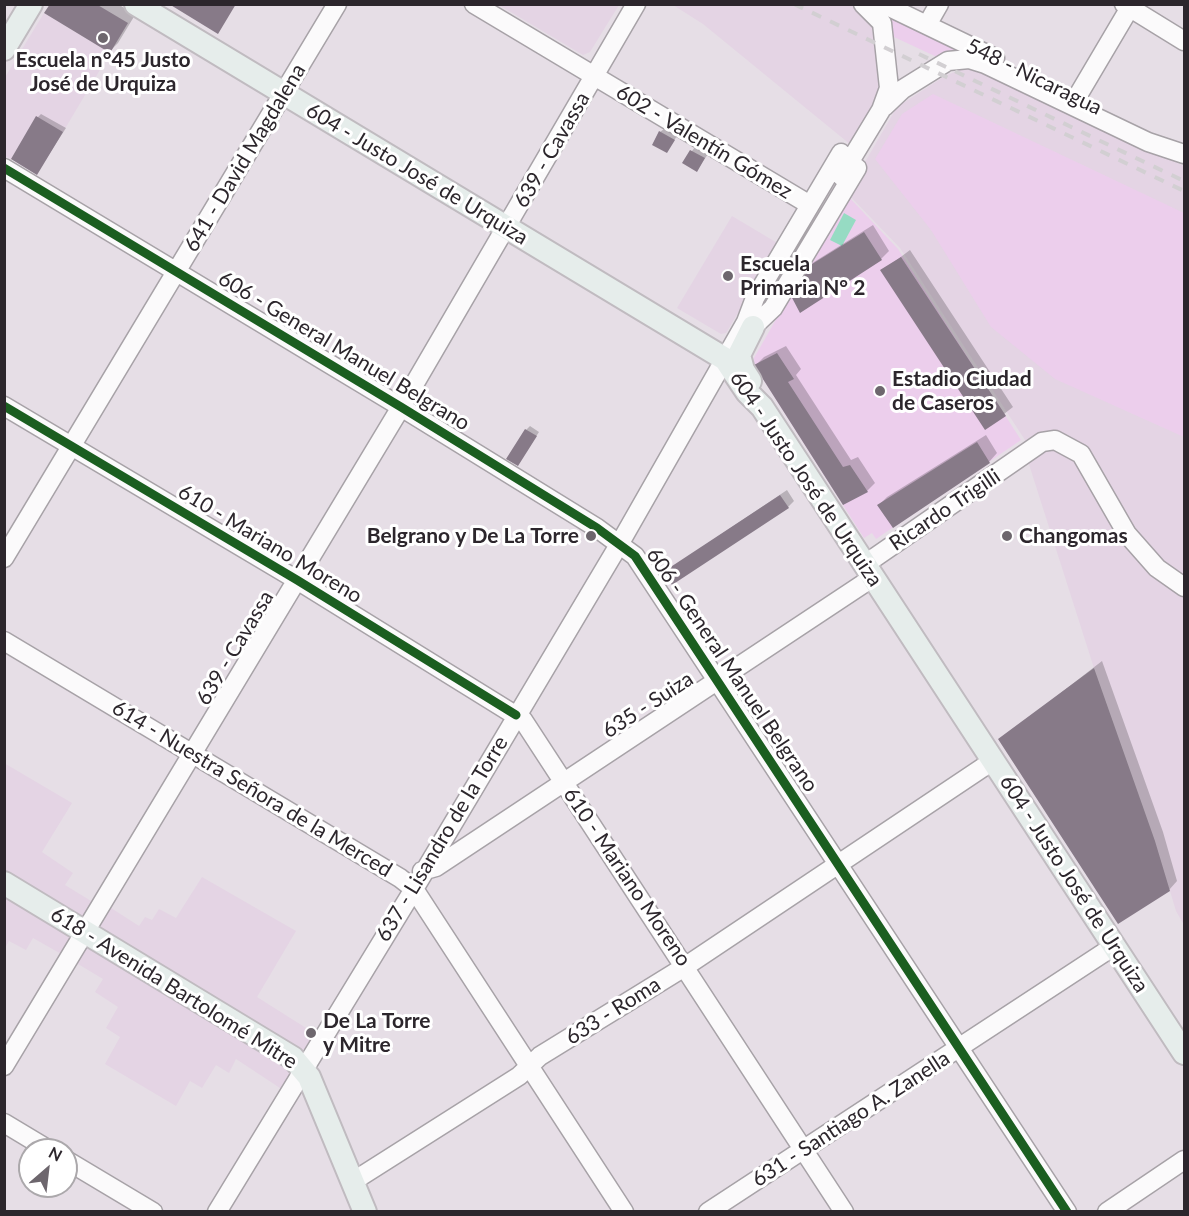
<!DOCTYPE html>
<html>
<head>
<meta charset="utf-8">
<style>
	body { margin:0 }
	#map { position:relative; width:1189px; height:1216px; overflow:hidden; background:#e6dee6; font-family:Lato,sans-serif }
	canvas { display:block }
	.frame { position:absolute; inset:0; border:6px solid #2c262c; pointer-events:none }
	.north { position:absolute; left:18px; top:1138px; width:60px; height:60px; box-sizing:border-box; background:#fff; border:2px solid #aba8ab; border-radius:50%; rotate:28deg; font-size:16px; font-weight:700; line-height:24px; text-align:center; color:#2c262c }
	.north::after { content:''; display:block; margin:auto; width:21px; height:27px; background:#6d666d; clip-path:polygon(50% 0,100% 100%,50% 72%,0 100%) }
</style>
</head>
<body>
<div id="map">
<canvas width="1189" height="1216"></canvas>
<div class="frame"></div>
<div class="north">N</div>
</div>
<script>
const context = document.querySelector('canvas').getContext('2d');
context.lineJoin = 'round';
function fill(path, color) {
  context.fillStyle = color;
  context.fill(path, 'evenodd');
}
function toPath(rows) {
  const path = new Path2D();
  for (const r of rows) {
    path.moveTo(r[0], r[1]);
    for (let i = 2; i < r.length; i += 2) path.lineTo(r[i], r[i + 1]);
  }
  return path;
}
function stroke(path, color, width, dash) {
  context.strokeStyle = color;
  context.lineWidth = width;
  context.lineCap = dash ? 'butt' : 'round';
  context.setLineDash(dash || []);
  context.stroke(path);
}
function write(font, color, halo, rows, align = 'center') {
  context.font = font + ' Lato,sans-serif';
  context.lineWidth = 6;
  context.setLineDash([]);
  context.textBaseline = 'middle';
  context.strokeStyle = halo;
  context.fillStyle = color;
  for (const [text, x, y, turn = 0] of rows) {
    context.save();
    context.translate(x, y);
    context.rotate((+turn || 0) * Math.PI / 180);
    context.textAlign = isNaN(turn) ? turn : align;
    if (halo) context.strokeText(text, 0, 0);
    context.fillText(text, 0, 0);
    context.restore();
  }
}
fill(toPath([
	[852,4,864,13,875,28,872,29,882,92,851,145,703,24,673,5],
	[499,5,619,5,590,52,583,55],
	[44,13,110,53,63,132,36,117,11,159,5,156,4,79],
	[966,67,1021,89,1184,166,1184,925,1176,911,1155,841,1093,665,1026,455,1025,440,900,248,847,193,897,107,945,76],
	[732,216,779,244,726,333,721,334,677,308],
	[4,763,72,803,42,852,73,873,65,885,96,904,83,920,5,874],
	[202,877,296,931,257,997,314,1033,305,1049,297,1051,100,934,97,924,108,906,139,926,145,917,152,920,159,909,176,918],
	[5,890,70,930,73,938,63,955,33,938,26,950,9,941,5,948],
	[85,945,282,1061,291,1073,283,1090,236,1059,229,1073,216,1065,202,1088,190,1081,176,1106,105,1064,120,1037,106,1028,118,1007,95,992,103,979,73,961]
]), '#e4d4e4');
fill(toPath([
	[884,15,960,51,939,58,894,37,892,25],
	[933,94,1184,213,1184,437,1055,379,991,327,931,230,875,159,902,114],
	[847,195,898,249,1021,440,876,539,872,533,864,538,754,365,754,358]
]), '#ecceec');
fill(toPath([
	[844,213,856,220,842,246,830,240]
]), '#96dbc3');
fill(toPath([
	[51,4,118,4,135,15,118,43,110,51],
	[41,114,66,128,37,173,38,117],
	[664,129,677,136,667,151,660,132],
	[695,147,708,154,697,170,684,162],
	[873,225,889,251,881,259,805,270,814,262],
	[910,250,1013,407,986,428,882,271],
	[786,346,801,369,796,375,851,460,858,457,875,483,867,491,843,503,756,365,764,357],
	[530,426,539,432,518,464,526,430],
	[986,435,997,453,989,462,879,505,887,497],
	[787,490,794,501,788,507,665,572],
	[1102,661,1163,832,1177,881,1169,890,1000,740]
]), '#0003');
fill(toPath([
	[50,4,96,4,128,23,110,53,44,13],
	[169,4,236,4,218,34],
	[36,116,63,132,37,175,11,159],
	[659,131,675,140,667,153,652,145],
	[690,150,705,158,697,172,682,163],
	[864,232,882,260,800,313,790,294,804,269],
	[901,257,1006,416,985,430,880,270],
	[777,353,794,379,788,382,843,467,850,465,868,492,843,505,754,365],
	[525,429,537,436,518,466,506,459],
	[977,442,990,463,893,528,877,505],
	[780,495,789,508,672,585,663,572],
	[1094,668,1155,841,1170,891,1118,924,998,739]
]), '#877a88');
const minor = toPath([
	[474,4,810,205],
	[883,4,995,58],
	[1124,4,1184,41],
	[927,25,939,4],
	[1077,97,1132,4],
	[884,107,903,89,948,61,969,59,985,64,1148,142,1184,154],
	[4,168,401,407,597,528,635,556,1067,1212],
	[841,176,881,110,889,88,882,23,863,4],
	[753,327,773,308,857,168],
	[4,406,297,580,523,720,844,1212],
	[4,558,337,4],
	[864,565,1042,442,1055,440,1081,454,1127,534,1157,568,1184,587],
	[4,641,400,878,414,889,624,1212],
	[422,871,436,867,872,578],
	[4,1066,401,407,636,4],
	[4,1123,49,1150],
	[66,1160,153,1212],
	[352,1182,519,1076,540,1056,686,966,994,760],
	[217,1212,414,889,620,543,746,322,755,298,841,153],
	[708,1212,1114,946],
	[1107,1212,1184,1160]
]);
const major = toPath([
	[136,4,725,359,747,392,762,407,1184,1053],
	[4,49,31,4],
	[750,381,743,370,739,355,753,327],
	[4,883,293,1058,309,1077,365,1212]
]);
stroke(minor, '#a7a2a7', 21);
stroke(major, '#c0bbc0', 26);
stroke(minor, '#fbfafb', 18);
stroke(major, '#e6edeb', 22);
stroke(toPath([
	[794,4,1184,191],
	[919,54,1184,181]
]), '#d2cfd2', 4, [10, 10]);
stroke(toPath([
	[4,168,401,407,597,528,635,556,1067,1212],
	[4,406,297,580,516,715]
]), '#1b5e20', 9);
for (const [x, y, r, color] of [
	[103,38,6,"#6d666d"],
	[728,276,6,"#6d666d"],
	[880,391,6,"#6d666d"],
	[591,536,6,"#6d666d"],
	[1007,536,6,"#6d666d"],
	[311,1033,6,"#6d666d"]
]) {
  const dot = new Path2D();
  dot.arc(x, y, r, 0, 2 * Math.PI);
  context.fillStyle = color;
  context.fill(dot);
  stroke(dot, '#fff', 2);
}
write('bold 21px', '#2c262c', '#fff', [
	["Escuela n°45 Justo",103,60,"center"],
	["José de Urquiza",103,84,"center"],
	["Escuela",740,264],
	["Primaria N° 2",740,288],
	["Estadio Ciudad",892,379],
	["de Caseros",892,403],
	["Belgrano y De La Torre",579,536,"right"],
	["Changomas",1019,536],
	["De La Torre",323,1021],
	["y Mitre",323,1045]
], 'left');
write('21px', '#2c262c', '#fff', [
	["548 - Nicaragua",1034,77,26],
	["602 - Valentín Gómez",704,142,31],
	["639 - Cavassa",552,150,-60],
	["641 - David Magdalena",245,158,-59],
	["604 - Justo José de Urquiza",417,174,31],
	["606 - General Manuel Belgrano",344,351,31],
	["604 - Justo José de Urquiza",806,479,56],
	["Ricardo Trigilli",945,510,-34],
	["610 - Mariano Moreno",270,544,31],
	["639 - Cavassa",235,648,-59],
	["606 - General Manuel Belgrano",732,670,56],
	["635 - Suiza",648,705,-33],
	["614 - Nuestra Señora de la Merced",252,789,31],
	["637 - Lisandro de la Torre",442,839,-59],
	["610 - Mariano Moreno",627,877,56],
	["604 - Justo José de Urquiza",1074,884,57],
	["618 - Avenida Bartolomé Mitre",174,988,32],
	["633 - Roma",613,1011,-32],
	["631 - Santiago A. Zanella",851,1119,-33]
]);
</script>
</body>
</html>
